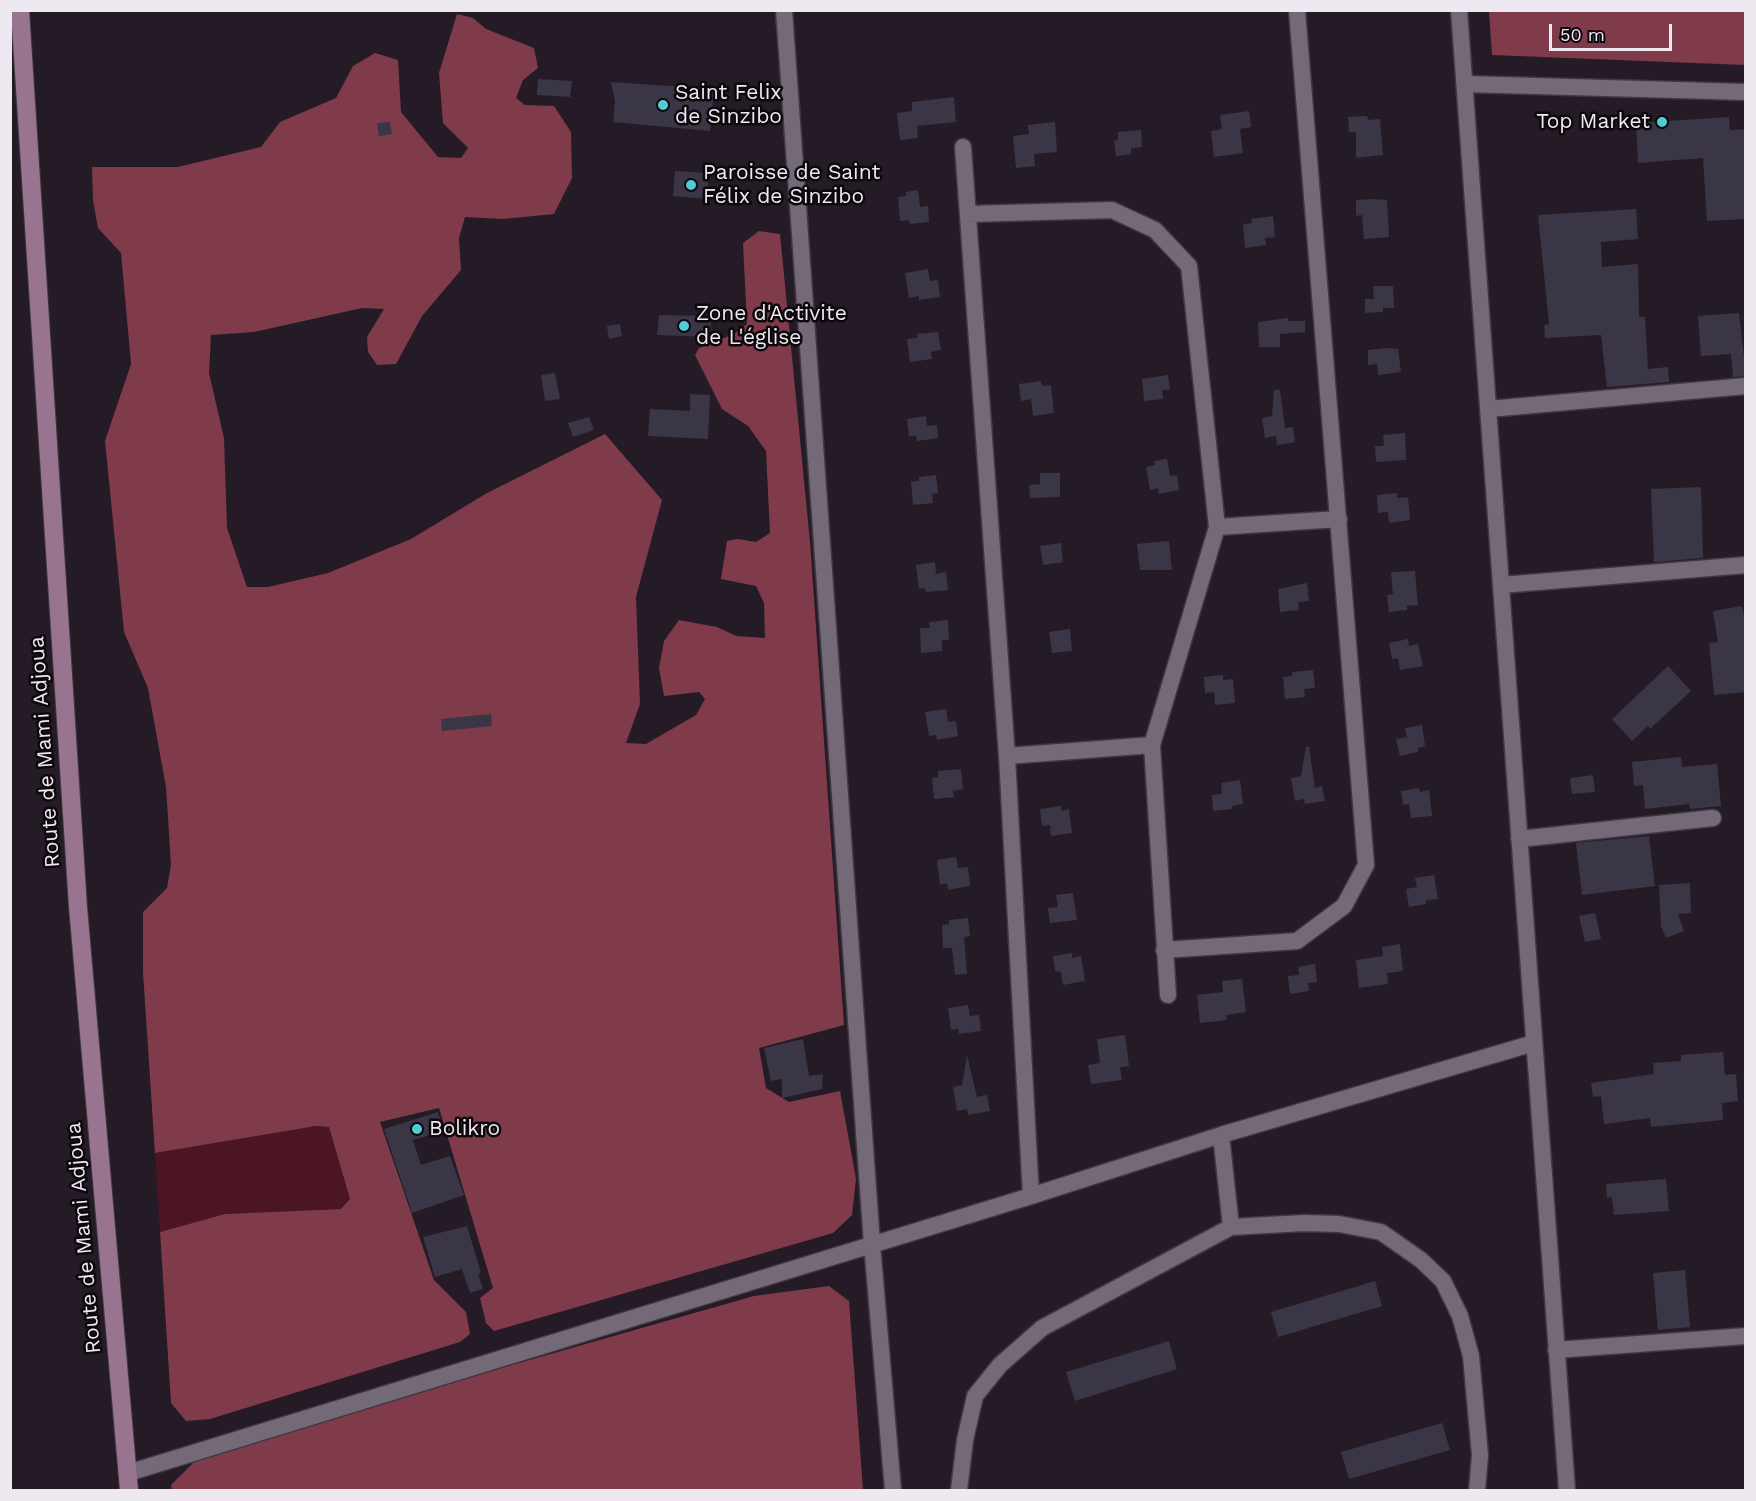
<!DOCTYPE html>
<html>
<head>
<meta charset="utf-8">
<style>
	body { margin:0 }
	#map { position:relative; width:1756px; height:1501px; overflow:hidden; background:#251b27; font-family:"Work Sans",sans-serif }
	canvas { display:block }
	.frame { position:absolute; inset:0; border:12px solid #eee8f0; pointer-events:none }
	.scale { position:absolute; left:1549px; top:24px; width:123px; height:27px; box-sizing:border-box; border:3px solid #eee8f0; border-top:0; padding-left:8px; font-size:18px; line-height:21px; white-space:nowrap; color:#eee8f0; -webkit-text-stroke:4px #0c080c; paint-order:stroke }
</style>
</head>
<body>
<div id="map">
<canvas width="1756" height="1501"></canvas>
<div class="frame"></div>
<div class="scale">50 m</div>
</div>
<script>
const context = document.querySelector('canvas').getContext('2d');
context.lineJoin = 'round';
function fill(path, color) {
  context.fillStyle = color;
  context.fill(path, 'evenodd');
}
function toPath(rows) {
  const path = new Path2D();
  for (const r of rows) {
    path.moveTo(r[0], r[1]);
    for (let i = 2; i < r.length; i += 2) path.lineTo(r[i], r[i + 1]);
  }
  return path;
}
function stroke(path, color, width, dash) {
  context.strokeStyle = color;
  context.lineWidth = width;
  context.lineCap = dash ? 'butt' : 'round';
  context.setLineDash(dash || []);
  context.stroke(path);
}
function write(font, color, halo, rows, align = 'center') {
  context.font = font + ' "Work Sans",sans-serif';
  context.lineWidth = 5;
  context.setLineDash([]);
  context.textBaseline = 'middle';
  context.strokeStyle = halo;
  context.fillStyle = color;
  for (const [text, x, y, turn = 0] of rows) {
    context.save();
    context.translate(x, y);
    context.rotate((+turn || 0) * Math.PI / 180);
    context.textAlign = isNaN(turn) ? turn : align;
    if (halo) context.strokeText(text, 0, 0);
    context.fillText(text, 0, 0);
    context.restore();
  }
}
fill(toPath([
	[316,1126,329,1127,350,1199,342,1209,225,1214,160,1232,155,1153]
]), '#4b1523');
fill(toPath([
	[1489,11,1745,11,1745,65,1492,55],
	[457,14,473,18,486,29,534,48,538,68,523,80,516,98,525,105,554,106,571,132,572,178,554,214,503,219,465,217,459,238,461,270,422,316,396,364,377,365,368,352,367,337,384,309,362,308,254,332,211,335,209,373,224,438,227,528,247,587,268,587,328,573,411,539,487,493,605,434,662,500,636,597,640,704,626,743,646,744,696,715,705,699,699,692,664,696,659,668,664,641,679,620,717,627,736,636,765,638,764,603,756,586,721,579,727,541,738,539,756,542,770,533,766,451,748,426,722,409,695,355,699,348,734,334,747,324,743,243,759,231,780,234,810,542,844,1025,759,1048,766,1088,789,1102,840,1091,856,1179,852,1215,833,1233,494,1331,486,1323,480,1298,493,1288,439,1108,380,1122,434,1280,466,1312,470,1334,460,1342,210,1419,186,1421,171,1403,160,1232,225,1214,341,1209,350,1199,329,1127,316,1126,155,1153,143,972,143,912,167,888,171,865,166,787,148,688,124,632,105,441,131,364,121,253,98,228,93,200,92,167,178,167,261,147,280,122,336,98,353,66,375,53,398,60,401,112,438,157,461,158,468,148,443,123,439,73],
	[829,1286,849,1301,863,1490,172,1490,171,1485,195,1461,512,1365,754,1296]
]), '#7f3b4a');
fill(toPath([
	[538,79,572,81,570,97,537,95],
	[611,82,714,89,710,131,613,122,615,101],
	[954,97,956,122,917,126,918,138,900,140,897,113,912,111,912,102],
	[1249,111,1251,127,1240,129,1243,153,1214,157,1211,131,1222,129,1220,115],
	[1367,116,1368,120,1380,119,1383,155,1356,158,1356,132,1349,132,1348,117],
	[1729,117,1730,130,1746,129,1746,219,1707,221,1703,158,1638,163,1636,123],
	[390,122,392,134,379,136,377,123],
	[1055,122,1057,152,1034,154,1035,166,1016,168,1013,136,1029,134,1028,125],
	[1141,130,1142,147,1131,148,1131,154,1116,156,1114,141,1118,140,1118,132],
	[675,171,709,173,707,199,673,196],
	[918,190,920,207,928,206,929,222,910,224,909,220,900,221,898,197,906,196,906,192],
	[1373,199,1387,200,1389,237,1364,239,1362,215,1356,216,1356,200],
	[1636,209,1638,239,1601,242,1602,267,1638,264,1639,317,1645,317,1648,369,1668,367,1669,382,1607,387,1601,335,1545,338,1544,325,1549,324,1538,215],
	[1273,216,1275,237,1265,238,1266,245,1245,248,1243,224,1252,223,1251,219],
	[928,269,930,281,938,280,940,297,919,300,919,296,909,298,905,273],
	[1373,286,1393,286,1394,308,1383,308,1383,312,1365,313,1365,299,1374,299],
	[1739,313,1746,376,1733,377,1731,354,1701,356,1698,316],
	[659,315,711,316,710,337,657,335],
	[1288,318,1288,321,1305,321,1305,332,1280,334,1280,347,1259,347,1258,322],
	[620,324,622,336,609,339,607,326],
	[938,332,941,350,931,352,932,359,910,362,907,339,917,338,917,334],
	[1386,348,1398,349,1401,372,1378,375,1377,364,1368,365,1368,350],
	[555,373,560,399,545,401,541,375],
	[1168,375,1170,390,1162,390,1163,399,1144,401,1142,379],
	[1041,381,1042,386,1051,385,1054,413,1033,416,1031,399,1021,401,1019,384],
	[1274,390,1280,390,1285,428,1293,427,1295,442,1277,445,1276,436,1265,438,1262,418,1272,416],
	[690,394,710,395,708,439,648,436,650,409,690,411],
	[926,416,927,426,937,425,938,438,917,441,916,436,909,436,907,419],
	[589,417,594,430,573,437,568,423],
	[1405,433,1406,460,1376,462,1375,446,1384,446,1383,435],
	[1167,459,1170,476,1177,475,1179,490,1159,494,1158,488,1150,490,1146,467,1155,465,1154,461],
	[1040,473,1060,473,1060,497,1030,498,1029,485,1040,484],
	[936,475,938,493,932,494,933,503,913,505,911,482,919,481,919,477],
	[1701,487,1703,558,1654,562,1651,489],
	[1397,493,1397,498,1408,497,1410,520,1389,523,1388,512,1378,513,1377,495],
	[1169,541,1172,570,1140,570,1137,544],
	[1061,543,1063,562,1043,565,1040,546],
	[935,562,936,574,946,572,948,590,926,592,925,588,919,589,916,565],
	[1415,571,1418,605,1407,606,1407,610,1389,612,1387,595,1393,594,1391,572],
	[1307,583,1309,601,1298,602,1299,610,1280,612,1278,589],
	[1742,606,1746,625,1746,692,1714,695,1709,643,1718,642,1713,611],
	[948,620,949,640,942,640,942,651,921,653,920,628,930,628,929,622],
	[1070,629,1072,651,1052,653,1049,632],
	[1408,639,1409,646,1418,644,1423,666,1400,670,1398,658,1392,659,1389,643],
	[1668,666,1691,691,1650,729,1648,726,1632,741,1612,719],
	[1313,670,1315,688,1304,689,1305,697,1285,699,1283,677,1292,676,1292,672],
	[1223,675,1223,680,1233,679,1235,703,1215,705,1214,692,1205,693,1204,677],
	[946,709,948,722,956,721,958,736,937,740,936,735,929,736,925,712],
	[491,714,492,726,442,731,441,719],
	[1422,725,1425,746,1418,748,1418,752,1400,756,1396,739,1407,737,1405,728],
	[1306,747,1309,747,1315,788,1322,786,1325,801,1305,804,1304,799,1295,801,1291,778,1301,776],
	[1681,757,1682,767,1717,764,1721,806,1690,809,1689,804,1645,809,1643,785,1634,786,1632,762],
	[961,769,963,789,953,791,954,797,934,799,932,778,938,777,938,771],
	[1593,775,1595,792,1572,794,1570,778],
	[1240,780,1243,804,1232,806,1232,809,1213,811,1212,795,1222,794,1221,783],
	[1419,788,1420,792,1429,790,1432,816,1411,818,1409,804,1403,805,1401,791],
	[1061,806,1061,811,1069,809,1072,833,1051,836,1050,825,1042,826,1040,809],
	[1649,836,1655,886,1582,895,1576,843],
	[956,857,958,868,968,867,970,886,948,890,947,883,940,885,937,860],
	[1434,875,1438,899,1426,900,1426,904,1409,907,1406,889,1417,887,1415,878],
	[1690,883,1691,913,1678,914,1684,931,1666,938,1661,926,1659,885],
	[1073,893,1077,920,1050,923,1048,908,1058,907,1056,895],
	[1595,913,1601,939,1585,942,1579,916],
	[968,918,970,936,964,937,967,974,955,975,952,948,943,948,942,925,949,924,949,920],
	[1400,944,1403,971,1387,973,1388,984,1359,988,1356,960,1383,956,1382,947],
	[1072,953,1072,958,1081,956,1085,981,1063,985,1061,972,1055,971,1053,956],
	[1315,964,1317,982,1308,983,1309,991,1290,994,1288,976,1299,975,1298,967],
	[1242,979,1246,1012,1226,1015,1227,1020,1200,1023,1197,995,1223,992,1222,981],
	[968,1005,970,1016,979,1015,981,1031,959,1034,958,1029,951,1030,948,1008],
	[1125,1035,1129,1066,1120,1067,1122,1080,1091,1084,1088,1065,1100,1063,1097,1039],
	[803,1039,809,1076,823,1074,822,1089,782,1098,782,1079,771,1081,764,1048],
	[1723,1052,1725,1075,1736,1074,1738,1101,1722,1103,1723,1120,1651,1127,1650,1118,1604,1124,1601,1096,1593,1097,1591,1083,1654,1074,1653,1063,1681,1061,1681,1055],
	[967,1055,977,1097,987,1095,990,1111,968,1115,967,1109,957,1111,953,1087,962,1085],
	[438,1112,443,1131,413,1140,421,1165,450,1156,464,1195,412,1213,384,1129],
	[1666,1179,1669,1211,1614,1215,1612,1197,1607,1198,1606,1184],
	[467,1226,481,1273,478,1274,483,1289,470,1293,462,1269,435,1277,423,1237],
	[1685,1270,1690,1327,1658,1330,1653,1273],
	[1375,1281,1382,1306,1278,1337,1271,1312],
	[1169,1341,1177,1369,1075,1401,1066,1372],
	[1442,1423,1450,1450,1349,1479,1341,1452]
]), '#3a3645');
const street = toPath([
	[784,10,872,1244,893,1490],
	[1459,10,1567,1490],
	[1465,84,1746,92],
	[963,147,1007,756,1031,1196],
	[968,214,1112,210,1155,230,1189,266,1217,527,1152,745,1168,995],
	[1489,409,1746,386],
	[1217,527,1339,519],
	[1501,585,1746,565],
	[1007,756,1152,745],
	[1519,839,1713,818],
	[1164,950,1297,941,1344,906,1366,865,1297,10],
	[1221,1135,1231,1227],
	[1556,1350,1746,1336],
	[128,1473,1031,1196,1221,1135,1534,1043],
	[959,1490,965,1440,975,1396,1000,1365,1042,1328,1231,1227,1304,1223,1339,1224,1381,1232,1421,1260,1443,1281,1460,1316,1471,1356,1480,1455,1477,1490]
]);
const secondary = toPath([
	[20,10,78,907,129,1490]
]);
stroke(street, '#3f3841', 19);
stroke(secondary, '#3f3841', 20);
stroke(street, '#746977', 16);
stroke(secondary, '#98748e', 18);
for (const [x, y, r, color] of [
	[663,105,6,"#51ccd4"],
	[1662,122,6,"#51ccd4"],
	[691,185,6,"#51ccd4"],
	[684,326,6,"#51ccd4"],
	[417,1129,6,"#51ccd4"]
]) {
  const dot = new Path2D();
  dot.arc(x, y, r, 0, 2 * Math.PI);
  context.fillStyle = color;
  context.fill(dot);
  stroke(dot, '#0c080c', 2);
}
write('21px', '#eee8f0', '#0c080c', [
	["Saint Felix",675,93],
	["de Sinzibo",675,117],
	["Top Market",1650,122,"right"],
	["Paroisse de Saint",703,173],
	["Félix de Sinzibo",703,197],
	["Zone d'Activite",696,314],
	["de L'église",696,338],
	["Bolikro",429,1129]
], 'left');
write('21px', '#eee8f0', '#0c080c', [
	["Route de Mami Adjoua",45,752,-94],
	["Route de Mami Adjoua",84,1238,-95]
]);
</script>
</body>
</html>
